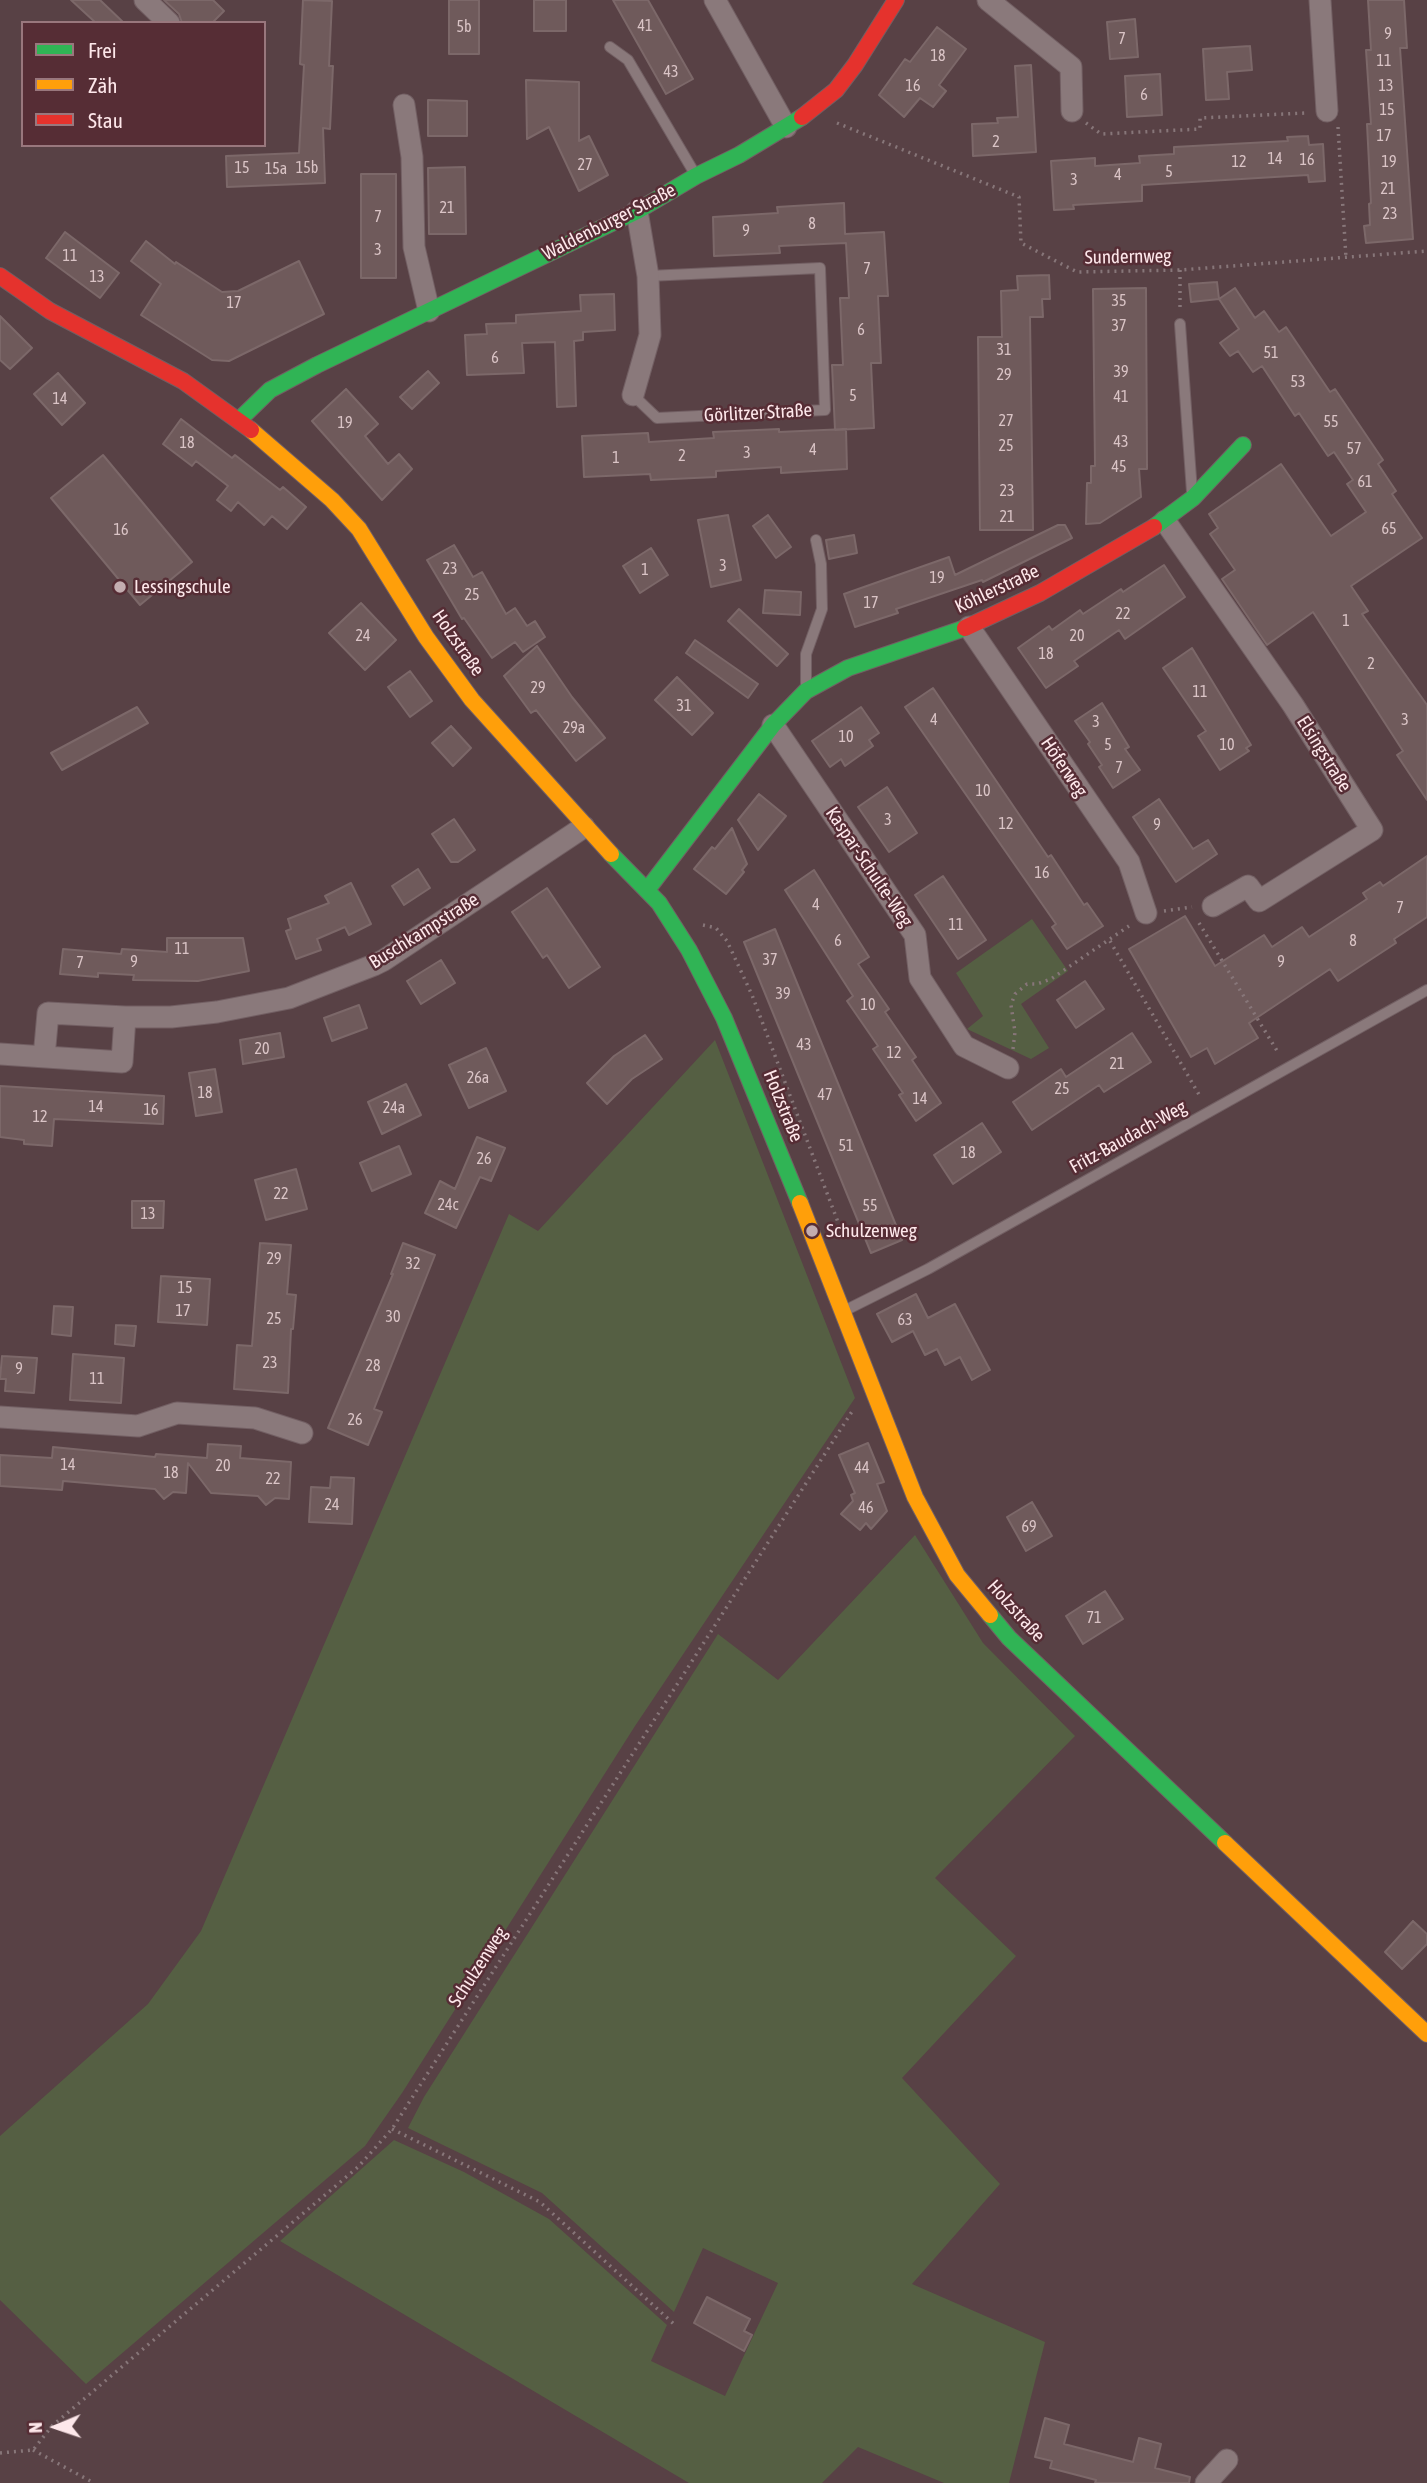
<!DOCTYPE html>
<html>
<head>
<meta charset="utf-8">
<style>
	body { margin:0 }
	#map { position:relative; width:1427px; height:2483px; overflow:hidden; background:#584145; font-family:"Asap Condensed",sans-serif }
	canvas { display:block }
	.legend { position:absolute; left:21px; top:21px; width:245px; height:126px; box-sizing:border-box; background:#562d35; border:2px solid #99777d; margin:0; padding:9px 12px; list-style:none; font-size:21px; color:#fde7ea }
	.legend li { display:flex; align-items:center; gap:14px; height:35px }
	.legend b { width:35px; border:2px solid #99777d }
	.north { position:absolute; left:21px; top:2392px; width:70px; height:70px; -webkit-text-stroke:5px #562d35; paint-order:stroke; rotate:268deg; font-size:19px; font-weight:700; line-height:28px; text-align:center; color:#fde7ea }
	.north::after { content:''; display:block; margin:auto; width:24px; height:32px; background:#fde7ea; clip-path:polygon(50% 0,100% 100%,50% 72%,0 100%) }
</style>
</head>
<body>
<div id="map">
<canvas width="1427" height="2483"></canvas>
<ul class="legend">
<li><b style="height:9px;background:#30b455"></b>Frei</li>
<li><b style="height:9px;background:#ff9f0a"></b>Zäh</li>
<li><b style="height:9px;background:#e5322d"></b>Stau</li>
</ul>
<div class="north">N</div>
</div>
<script>
const context = document.querySelector('canvas').getContext('2d');
context.lineJoin = 'round';
function fill(path, color) {
  context.fillStyle = color;
  context.fill(path, 'evenodd');
}
function toPath(rows) {
  const path = new Path2D();
  for (const r of rows) {
    path.moveTo(r[0], r[1]);
    for (let i = 2; i < r.length; i += 2) path.lineTo(r[i], r[i + 1]);
  }
  return path;
}
function stroke(path, color, width, dash) {
  context.strokeStyle = color;
  context.lineWidth = width;
  context.lineCap = dash ? 'butt' : 'round';
  context.setLineDash(dash || []);
  context.stroke(path);
}
function write(font, color, halo, rows, align = 'center') {
  context.font = font + ' "Asap Condensed",sans-serif';
  context.lineWidth = 5;
  context.setLineDash([]);
  context.textBaseline = 'middle';
  context.strokeStyle = halo;
  context.fillStyle = color;
  for (const [text, x, y, turn = 0] of rows) {
    context.save();
    context.translate(x, y);
    context.rotate((+turn || 0) * Math.PI / 180);
    context.textAlign = isNaN(turn) ? turn : align;
    if (halo) context.strokeText(text, 0, 0);
    context.fillText(text, 0, 0);
    context.restore();
  }
}
fill(toPath([
	[1032,919,1068,971,1021,1004,1049,1048,1031,1059,967,1029,983,1016,956,973],
	[715,1040,855,1398,635,1726,402,2093,365,2146,86,2384,0,2300,0,2136,148,2004,201,1931,509,1214,538,1231],
	[915,1535,983,1643,1075,1736,935,1878,1016,1956,902,2078,1000,2184,912,2284,1045,2342,1009,2483,944,2483,858,2447,822,2483,689,2483,280,2241,394,2140,464,2172,549,2219,667,2325,651,2361,725,2396,778,2283,703,2248,674,2312,542,2193,408,2128,424,2097,718,1634,778,1680]
]), '#555f43');
const building = toPath([
	[71,0,100,0,124,23,96,23,71,0],
	[164,0,213,0,224,11,212,23,182,23,179,14,164,0],
	[303,0,332,1,329,66,333,66,330,129,323,128,325,183,227,187,226,156,299,153,304,65,300,64,303,0],
	[449,0,479,0,479,54,449,54,449,0],
	[534,0,566,0,566,31,534,31,534,0],
	[613,0,648,0,693,79,666,94,613,0],
	[1368,0,1404,0,1407,48,1400,48,1413,239,1366,243,1364,226,1370,225,1369,204,1371,203,1367,124,1371,124,1366,50,1371,50,1368,0],
	[1135,19,1138,57,1110,59,1107,22,1135,19],
	[937,27,966,49,939,85,946,91,933,107,920,98,904,117,879,95,905,59,910,62,937,27],
	[1250,46,1252,70,1227,72,1229,99,1206,100,1203,49,1250,46],
	[1031,65,1036,152,973,156,972,124,998,123,997,118,1018,117,1015,66,1031,65],
	[1160,74,1162,115,1127,117,1125,76,1160,74],
	[526,80,579,82,579,141,589,136,608,175,579,191,549,127,527,139,526,80],
	[428,100,467,101,467,136,428,136,428,100],
	[1308,136,1309,145,1323,144,1325,181,1309,182,1308,175,1142,185,1142,201,1073,205,1074,209,1054,210,1051,161,1095,158,1095,166,1140,163,1139,156,1174,154,1174,147,1288,141,1287,137,1308,136],
	[465,167,466,234,429,234,428,168,465,167],
	[361,174,396,174,396,278,361,278,361,174],
	[844,203,845,234,884,232,888,296,878,296,881,363,871,363,874,428,835,430,832,365,843,365,840,298,849,298,846,243,779,246,780,253,714,256,713,217,778,213,777,207,844,203],
	[65,232,119,273,100,298,46,258,65,232],
	[146,241,175,264,176,262,222,292,238,291,299,261,324,314,229,361,212,360,141,315,161,284,131,261,146,241],
	[1049,275,1050,299,1042,299,1043,317,1030,317,1033,530,980,530,978,337,1002,337,1001,291,1018,290,1017,276,1049,275],
	[1217,282,1219,299,1191,302,1189,284,1217,282],
	[1146,288,1147,469,1139,469,1141,497,1100,523,1086,524,1087,483,1091,483,1091,466,1095,466,1093,289,1146,288],
	[1235,288,1255,318,1264,311,1279,332,1286,327,1330,392,1335,389,1383,460,1378,464,1396,491,1392,494,1422,538,1351,586,1368,611,1362,614,1427,705,1427,800,1397,755,1403,751,1313,612,1267,645,1222,579,1235,570,1210,534,1218,528,1209,514,1281,464,1331,536,1366,512,1347,484,1353,480,1334,452,1328,456,1299,413,1295,416,1262,366,1253,372,1238,351,1230,356,1220,343,1239,329,1219,299,1235,288],
	[614,294,615,330,583,332,583,340,574,341,576,406,557,407,555,342,522,343,524,373,467,375,465,335,487,334,486,324,516,323,516,315,581,311,580,295,614,294],
	[0,316,32,348,10,369,0,360,0,316],
	[428,371,439,383,412,409,400,397,428,371],
	[58,373,85,403,62,425,34,394,58,373],
	[346,389,378,424,365,436,388,464,399,454,412,469,382,500,312,421,346,389],
	[181,419,232,458,235,455,280,490,283,487,306,507,287,529,272,516,264,525,238,502,231,511,217,500,228,486,196,461,192,466,163,444,181,419],
	[779,429,779,432,846,429,847,469,781,473,781,467,716,471,716,477,651,480,650,474,584,477,582,436,648,433,649,442,714,438,713,432,779,429],
	[103,455,192,562,140,605,51,498,103,455],
	[728,515,741,580,711,587,698,520,728,515],
	[768,515,791,547,776,558,753,526,768,515],
	[1058,525,1065,525,1072,538,983,582,982,580,896,609,898,613,855,627,844,594,949,557,955,575,1058,525],
	[854,535,857,553,829,559,826,540,854,535],
	[454,545,473,577,482,572,506,614,515,608,527,626,535,621,545,637,523,652,515,642,492,658,464,618,462,619,427,560,454,545],
	[651,548,668,575,640,593,623,566,651,548],
	[1164,565,1185,597,1125,639,1119,630,1074,661,1078,666,1046,688,1018,648,1049,626,1052,630,1080,610,1083,614,1121,589,1123,592,1164,565],
	[765,590,801,592,800,615,763,613,765,590],
	[361,603,396,640,365,670,329,633,361,603],
	[739,609,788,654,777,666,728,621,739,609],
	[695,640,758,684,748,698,686,653,695,640],
	[537,646,572,697,605,738,576,761,536,710,531,713,504,676,537,646],
	[1192,648,1251,745,1246,748,1249,751,1220,770,1198,736,1206,731,1163,668,1192,648],
	[410,671,432,701,410,717,388,687,410,671],
	[677,677,713,713,692,735,655,700,677,677],
	[933,688,1048,857,1051,855,1084,905,1087,903,1103,926,1067,949,1052,927,1056,924,905,707,933,688],
	[1102,703,1129,747,1125,749,1140,770,1113,788,1099,767,1102,765,1088,744,1090,742,1075,721,1102,703],
	[137,707,148,723,62,770,51,753,137,707],
	[861,707,879,733,869,740,873,746,845,766,841,759,830,767,812,741,861,707],
	[451,726,471,748,453,766,432,743,451,726],
	[887,787,917,833,889,852,858,807,887,787],
	[759,794,786,816,758,850,738,820,759,794],
	[1159,799,1193,849,1208,840,1217,854,1176,882,1133,817,1159,799],
	[454,819,475,850,458,862,451,862,432,834,454,819],
	[732,828,747,864,742,870,744,872,726,894,694,869,712,847,715,849,732,828],
	[1427,856,1427,917,1394,939,1396,943,1338,981,1330,969,1249,1023,1258,1038,1215,1064,1207,1048,1191,1057,1129,949,1185,916,1215,966,1264,935,1272,947,1302,927,1309,937,1367,899,1363,893,1380,882,1383,886,1427,856],
	[418,869,430,888,404,905,392,886,418,869],
	[814,870,869,957,858,964,889,1009,885,1012,916,1057,912,1060,941,1103,916,1121,899,1095,903,1093,873,1049,878,1046,847,1001,853,996,785,890,814,870],
	[943,876,986,940,958,959,915,895,943,876],
	[351,883,371,924,349,935,345,927,317,939,321,950,296,959,286,931,291,929,288,919,329,903,325,896,351,883],
	[547,888,600,967,569,988,547,955,543,958,512,912,547,888],
	[775,929,902,1240,871,1253,744,942,775,929],
	[167,938,243,938,249,971,198,981,133,980,134,975,98,973,98,977,60,974,63,949,121,954,122,949,167,952,167,938],
	[441,960,455,983,421,1004,407,981,441,960],
	[1085,981,1104,1009,1076,1028,1057,1000,1085,981],
	[359,1005,367,1028,332,1041,324,1018,359,1005],
	[280,1033,284,1057,243,1064,240,1040,280,1033],
	[1132,1033,1151,1062,1104,1092,1099,1085,1032,1130,1013,1102,1061,1069,1066,1077,1132,1033],
	[645,1035,662,1059,632,1079,607,1104,587,1083,614,1056,645,1035],
	[486,1048,506,1091,469,1108,449,1065,486,1048],
	[215,1069,222,1112,196,1116,189,1073,215,1069],
	[406,1084,421,1115,382,1134,368,1102,406,1084],
	[0,1086,164,1096,163,1124,54,1119,52,1146,24,1144,24,1140,0,1137,0,1086],
	[982,1123,1001,1152,953,1184,934,1155,982,1123],
	[477,1137,505,1148,491,1181,480,1177,456,1228,425,1213,440,1181,455,1189,477,1137],
	[399,1146,411,1174,372,1191,360,1163,399,1146],
	[296,1169,307,1209,266,1220,255,1180,296,1169],
	[132,1201,164,1201,163,1228,132,1228,132,1201],
	[260,1243,291,1245,287,1294,296,1295,293,1329,291,1329,288,1393,234,1389,237,1345,252,1346,260,1243],
	[403,1243,435,1255,374,1409,382,1412,368,1445,328,1428,393,1274,391,1274,403,1243],
	[161,1276,210,1279,207,1325,158,1322,161,1276],
	[916,1294,928,1318,955,1304,990,1370,972,1380,960,1357,945,1365,937,1349,925,1355,913,1331,892,1342,877,1314,916,1294],
	[54,1306,73,1307,71,1336,52,1334,54,1306],
	[116,1325,136,1326,134,1346,115,1344,116,1325],
	[73,1354,124,1358,121,1403,70,1400,73,1354],
	[2,1356,37,1358,34,1393,5,1391,6,1379,0,1379,2,1356],
	[868,1443,884,1482,877,1484,887,1511,871,1529,866,1523,860,1530,841,1514,853,1501,851,1495,855,1493,839,1455,868,1443],
	[208,1444,241,1446,240,1458,291,1462,289,1499,275,1498,266,1505,258,1496,211,1493,188,1463,186,1493,173,1492,164,1499,155,1489,63,1481,62,1490,0,1486,0,1455,52,1458,53,1447,155,1457,156,1454,207,1458,208,1444],
	[331,1477,354,1478,352,1524,309,1522,311,1487,330,1488,331,1477],
	[1032,1502,1052,1536,1026,1551,1007,1517,1032,1502],
	[1105,1591,1123,1619,1083,1644,1066,1616,1105,1591],
	[1413,1921,1427,1934,1427,1944,1402,1969,1385,1952,1413,1921],
	[707,2297,750,2319,744,2331,752,2335,744,2351,694,2323,707,2297],
	[1045,2418,1069,2425,1064,2444,1133,2462,1139,2438,1161,2444,1155,2468,1190,2477,1189,2483,1095,2483,1096,2480,1050,2468,1052,2461,1035,2457,1045,2418]
]);
fill(building, '#6f5a5b');
stroke(building, '#7c6869', 2);
const lane = toPath([
	[610,47,628,60,695,174],
	[1180,324,1192,492],
	[633,395,657,418,825,410,820,268,648,276],
	[806,688,806,654,822,609,821,564,816,540],
	[846,1310,928,1269,1427,990]
]);
const street = toPath([
	[145,0,169,23],
	[715,0,786,127],
	[988,0,1071,67,1072,111],
	[1320,0,1327,111],
	[404,105,412,157,414,247,429,311],
	[633,395,650,335,648,276,637,211],
	[1165,521,1293,705,1372,830,1259,901,1248,886,1213,906],
	[969,627,1129,862,1146,913],
	[773,725,915,935,920,978,964,1046,1008,1068],
	[0,1054,122,1062,125,1017],
	[44,1057,48,1013,125,1017,171,1017,217,1012,289,998,374,965,384,960,584,827],
	[0,1417,138,1426,177,1413,255,1418,302,1433],
	[1206,2483,1227,2460]
]);
const fast = toPath([
	[239,420,270,390,317,365,637,211,696,176,739,155,802,117],
	[1154,527,1193,498,1243,445],
	[611,854,659,903,689,950,724,1018,800,1203],
	[647,890,773,725,806,691,848,668,965,628],
	[990,1615,1009,1638,1225,1843]
]);
const slow = toPath([
	[251,430,332,500,359,529,426,637,472,700,611,854],
	[800,1203,915,1497,957,1575,990,1615],
	[1225,1843,1427,2034]
]);
const jam = toPath([
	[802,117,836,90,855,65,896,0],
	[0,276,50,311,183,381,251,430],
	[965,628,1040,593,1154,527]
]);
stroke(lane, '#725f63', 12);
stroke(street, '#725f63', 23);
stroke(fast, '#725f63', 18);
stroke(slow, '#725f63', 18);
stroke(jam, '#725f63', 18);
stroke(toPath([
	[837,123,1019,197,1021,243,1077,272,1180,270,1427,251],
	[1086,123,1101,134,1200,129,1200,118,1305,113],
	[1338,127,1346,258],
	[1180,270,1180,310],
	[1164,911,1192,907],
	[1199,923,1279,1054],
	[703,925,716,928,727,941,752,995,844,1238],
	[1110,941,1201,1098],
	[1013,1049,1015,1032,1011,1005,1015,994,1027,984,1037,984,1051,979,1129,926],
	[392,2129,540,2202,675,2325],
	[33,2450,94,2483],
	[0,2453,33,2450,52,2426,358,2167,392,2129,853,1410]
]), '#877679', 3.5, [2, 5]);
stroke(lane, '#8a797b', 10);
stroke(street, '#8a797b', 21);
stroke(fast, '#30b455', 16);
stroke(slow, '#ff9f0a', 16);
stroke(jam, '#e5322d', 16);
for (const [x, y, r, color] of [
	[120,587,7,"#c3adb0"],
	[812,1231,7,"#c3adb0"]
]) {
  const dot = new Path2D();
  dot.arc(x, y, r, 0, 2 * Math.PI);
  context.fillStyle = color;
  context.fill(dot);
  stroke(dot, '#562d35', 2.5);
}
write('16px', '#dac4c6', null, [
	["41",645,26],
	["5b",464,27],
	["9",1388,34],
	["7",1122,39],
	["18",938,56],
	["11",1384,61],
	["43",671,72],
	["16",913,86],
	["13",1386,86],
	["6",1144,95],
	["15",1387,110],
	["17",1384,136],
	["2",996,142],
	["14",1275,159],
	["16",1307,160],
	["12",1239,162],
	["19",1389,162],
	["27",585,165],
	["15",242,168],
	["15b",307,168],
	["15a",276,169],
	["5",1169,172],
	["4",1118,175],
	["3",1074,180],
	["21",1388,189],
	["21",447,208],
	["23",1390,214],
	["7",378,217],
	["8",812,224],
	["9",746,231],
	["3",378,250],
	["11",70,256],
	["7",867,269],
	["13",97,277],
	["35",1119,301],
	["17",234,303],
	["37",1119,326],
	["6",861,330],
	["31",1004,350],
	["51",1271,353],
	["6",495,358],
	["39",1121,372],
	["29",1004,375],
	["53",1298,382],
	["5",853,396],
	["41",1121,397],
	["14",60,399],
	["27",1006,421],
	["55",1331,422],
	["19",345,423],
	["43",1121,442],
	["18",187,443],
	["25",1006,446],
	["57",1354,449],
	["4",813,450],
	["3",747,453],
	["2",682,456],
	["1",616,458],
	["45",1119,467],
	["61",1365,482],
	["23",1007,491],
	["21",1007,517],
	["65",1389,529],
	["16",121,530],
	["3",723,566],
	["23",450,569],
	["1",645,570],
	["19",937,578],
	["25",472,595],
	["17",871,603],
	["22",1123,614],
	["1",1346,621],
	["24",363,636],
	["20",1077,636],
	["18",1046,654],
	["2",1371,664],
	["29",538,688],
	["11",1200,692],
	["31",684,706],
	["4",934,720],
	["3",1405,720],
	["3",1096,722],
	["29a",574,728],
	["10",846,737],
	["5",1108,745],
	["10",1227,745],
	["7",1119,768],
	["10",983,791],
	["3",888,820],
	["12",1006,824],
	["9",1157,825],
	["16",1042,873],
	["4",816,905],
	["7",1400,908],
	["11",956,925],
	["6",838,941],
	["8",1353,941],
	["11",182,949],
	["37",770,960],
	["9",134,962],
	["9",1281,962],
	["7",80,963],
	["39",783,994],
	["10",868,1005],
	["43",804,1045],
	["20",262,1049],
	["12",894,1053],
	["21",1117,1064],
	["26a",478,1078],
	["25",1062,1089],
	["18",205,1093],
	["47",825,1095],
	["14",920,1099],
	["14",96,1107],
	["24a",394,1108],
	["16",151,1110],
	["12",40,1117],
	["51",846,1146],
	["18",968,1153],
	["26",484,1159],
	["22",281,1194],
	["24c",448,1205],
	["55",870,1206],
	["13",148,1214],
	["29",274,1259],
	["32",413,1264],
	["15",185,1288],
	["17",183,1311],
	["30",393,1317],
	["25",274,1319],
	["63",905,1320],
	["23",270,1363],
	["28",373,1366],
	["9",19,1369],
	["11",97,1379],
	["26",355,1420],
	["14",68,1465],
	["20",223,1466],
	["44",862,1468],
	["18",171,1473],
	["22",273,1479],
	["24",332,1505],
	["46",866,1508],
	["69",1029,1527],
	["71",1094,1618]
]);
write('19px', '#fde7ea', '#562d35', [
	["Waldenburger Straße",609,222,-27],
	["Sundernweg",1128,257,-1],
	["Görlitzer Straße",758,413,-3],
	["Köhlerstraße",997,589,-25],
	["Holzstraße",458,643,55],
	["Elsingstraße",1324,754,58],
	["Höferweg",1064,767,56],
	["Kaspar-Schulte-Weg",869,867,56],
	["Buschkampstraße",424,931,-32],
	["Holzstraße",783,1106,68],
	["Fritz-Baudach-Weg",1128,1137,-29],
	["Holzstraße",1016,1611,48],
	["Schulzenweg",478,1967,-57]
]);
write('19px', '#fde7ea', '#562d35', [
	["Lessingschule",134,587],
	["Schulzenweg",826,1231]
], 'left');
</script>
</body>
</html>
